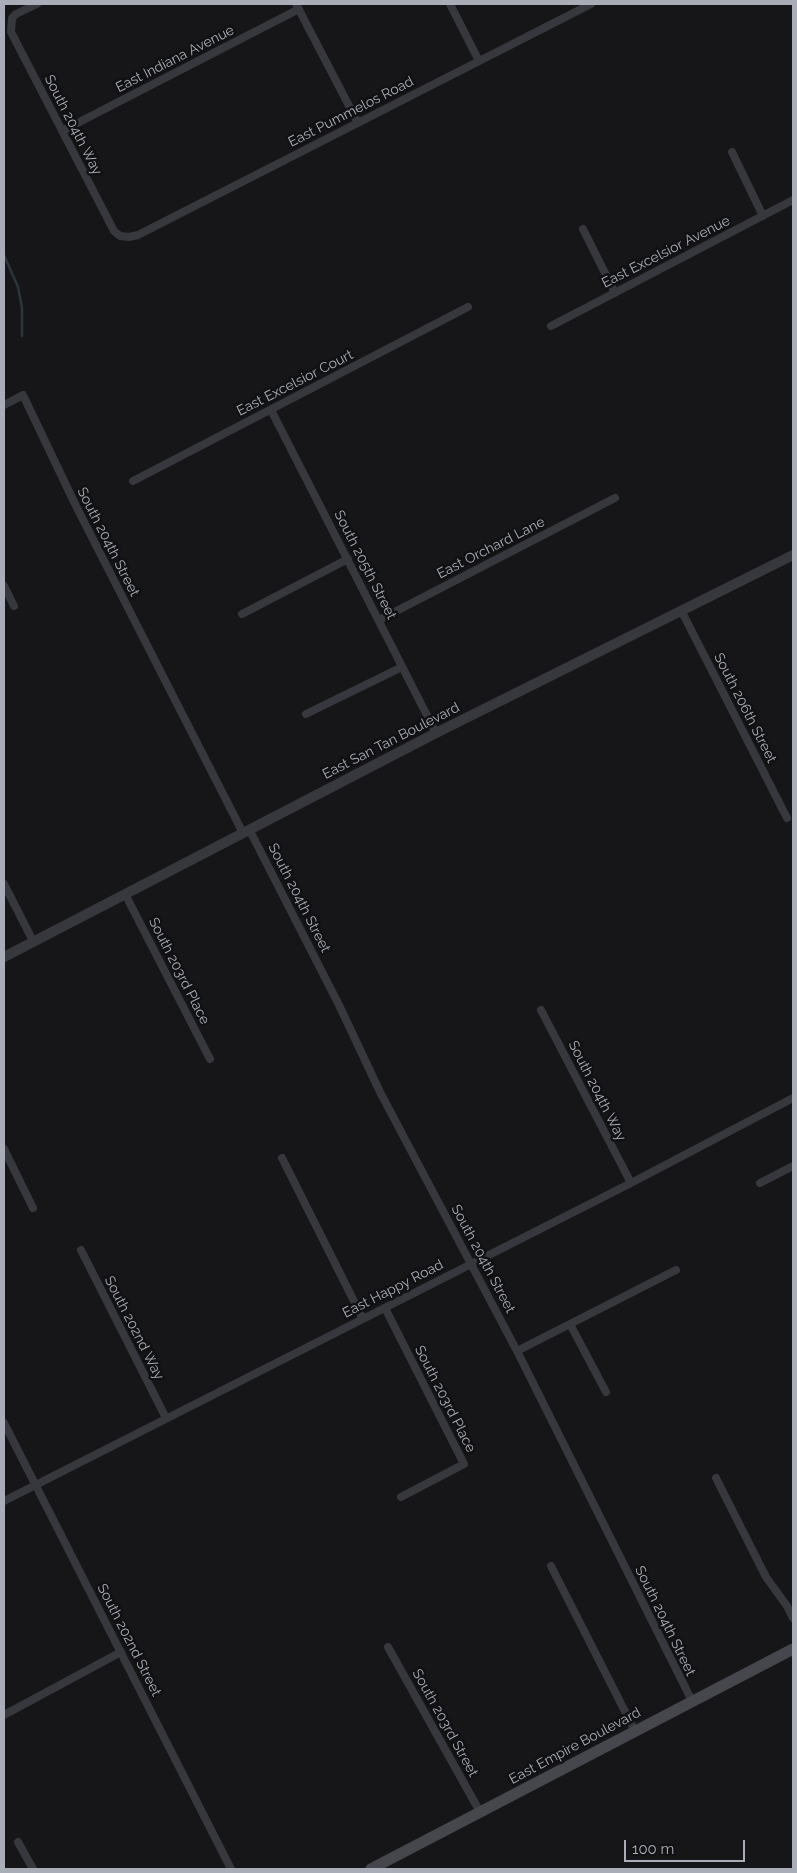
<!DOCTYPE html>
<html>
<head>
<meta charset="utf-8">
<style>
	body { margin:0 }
	#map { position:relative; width:797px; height:1873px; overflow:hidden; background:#161618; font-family:Raleway,sans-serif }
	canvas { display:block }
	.frame { position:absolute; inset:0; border:5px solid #a8adb8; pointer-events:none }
	.scale { position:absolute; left:624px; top:1840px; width:121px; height:22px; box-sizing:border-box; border:2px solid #a8adb8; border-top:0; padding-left:6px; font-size:15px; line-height:18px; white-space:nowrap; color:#a8adb8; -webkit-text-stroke:4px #111113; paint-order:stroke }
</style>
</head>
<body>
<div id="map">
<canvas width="797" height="1873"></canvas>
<div class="frame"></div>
<div class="scale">100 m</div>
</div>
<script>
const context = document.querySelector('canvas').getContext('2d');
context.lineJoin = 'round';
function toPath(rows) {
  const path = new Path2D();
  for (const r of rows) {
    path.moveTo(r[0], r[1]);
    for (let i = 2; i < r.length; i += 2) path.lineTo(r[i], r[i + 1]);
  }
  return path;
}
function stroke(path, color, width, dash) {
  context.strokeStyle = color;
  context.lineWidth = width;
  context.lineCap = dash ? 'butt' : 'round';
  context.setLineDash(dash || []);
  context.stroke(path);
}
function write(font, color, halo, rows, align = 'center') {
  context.font = font + ' Raleway,sans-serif';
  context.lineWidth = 5;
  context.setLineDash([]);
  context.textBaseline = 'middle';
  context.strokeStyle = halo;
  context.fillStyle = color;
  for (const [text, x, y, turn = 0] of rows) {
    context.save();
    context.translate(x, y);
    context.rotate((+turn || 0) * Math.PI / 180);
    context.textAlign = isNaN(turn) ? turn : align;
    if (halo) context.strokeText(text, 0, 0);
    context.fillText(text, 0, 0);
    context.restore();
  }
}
stroke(toPath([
	[4,255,18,287,22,308,22,336]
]), '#2c353c', 2.5);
stroke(toPath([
	[37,4,16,14,12,18,11,32,114,231,120,236,129,237,138,235,591,4],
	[296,4,358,123],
	[450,4,479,61],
	[62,131,299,9],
	[732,152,763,216],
	[583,229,615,293],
	[551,326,793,200],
	[4,405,23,395,76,506,243,833],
	[271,410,436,733],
	[133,481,468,307],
	[4,586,14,606],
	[681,610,787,818],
	[242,614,348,559],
	[379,620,615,498],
	[306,714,402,667],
	[249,829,339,1005,380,1092,517,1351,692,1701],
	[4,884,33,941],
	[125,894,210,1059],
	[541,1010,631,1183],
	[4,1149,33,1208],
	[282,1158,363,1319],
	[760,1183,793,1166],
	[81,1250,166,1418],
	[385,1308,464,1464,401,1497],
	[570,1324,606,1392],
	[517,1351,676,1270],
	[4,1423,231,1869],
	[716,1478,766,1577,787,1606,793,1618],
	[4,1501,631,1183,793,1098],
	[551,1566,635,1731],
	[388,1647,480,1812],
	[4,1715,121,1652],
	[18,1842,33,1869]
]), '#37383d', 8);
stroke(toPath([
	[4,957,436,733,793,555]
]), '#37383d', 10);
stroke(toPath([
	[371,1869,793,1649]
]), '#45474d', 11);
write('14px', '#a8adb8', '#111113', [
	["East Indiana Avenue",175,59,-27],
	["East Pummelos Road",351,112,-27],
	["South 204th Way",73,125,63],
	["East Excelsior Avenue",666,252,-27],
	["East Excelsior Court",295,383,-27],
	["South 204th Street",108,542,63],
	["East Orchard Lane",491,548,-27],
	["South 205th Street",365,565,63],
	["South 206th Street",745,708,63],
	["East San Tan Boulevard",391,741,-27],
	["South 204th Street",299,898,63],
	["South 203rd Place",179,971,63],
	["South 204th Way",597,1091,63],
	["South 204th Street",483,1259,62],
	["East Happy Road",393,1289,-27],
	["South 202nd Way",134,1328,63],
	["South 203rd Place",445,1399,63],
	["South 204th Street",665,1621,64],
	["South 202nd Street",129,1640,63],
	["South 203rd Street",445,1723,61],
	["East Empire Boulevard",575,1746,-28]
]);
</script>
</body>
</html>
